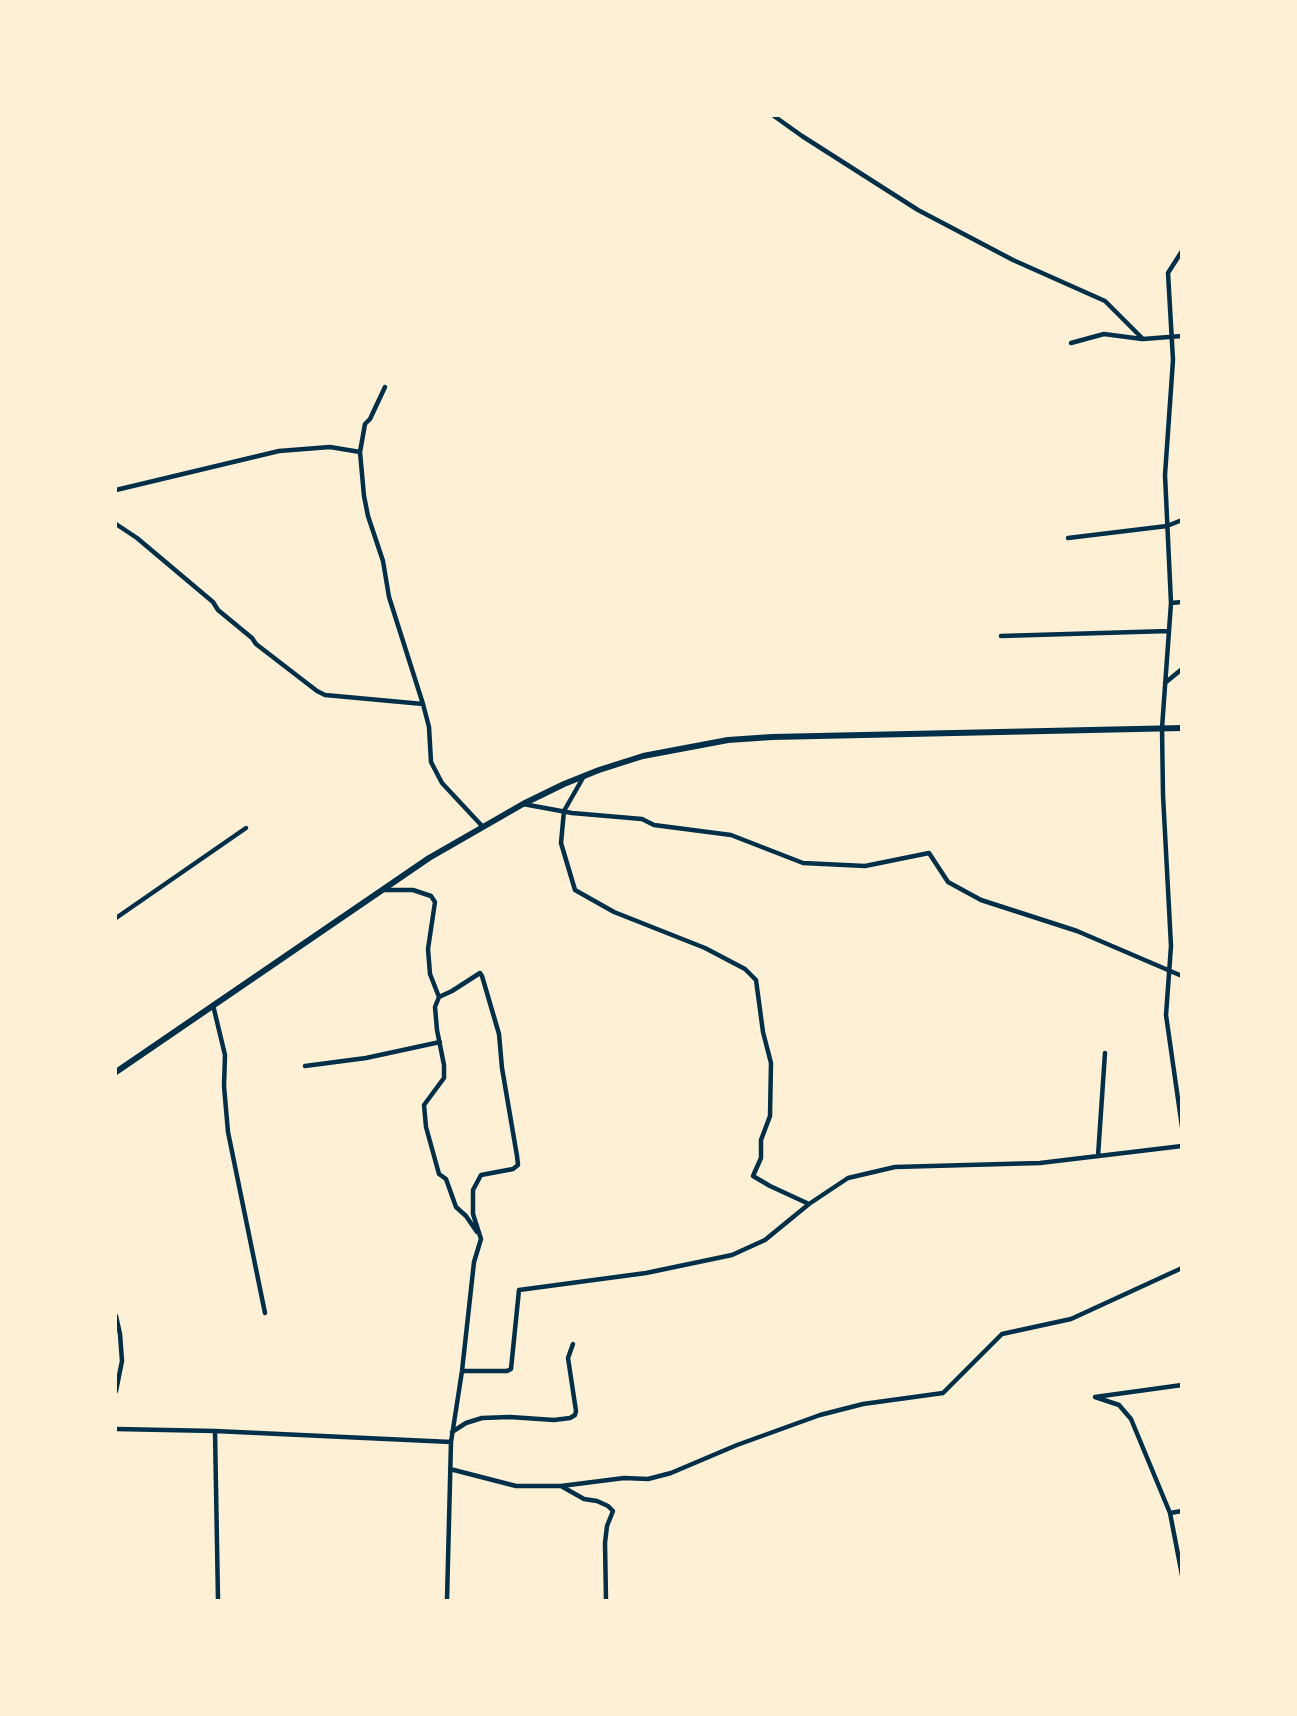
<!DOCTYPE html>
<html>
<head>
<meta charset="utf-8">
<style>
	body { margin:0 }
	#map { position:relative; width:1297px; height:1716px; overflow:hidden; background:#fdf0d5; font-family:Quicksand,sans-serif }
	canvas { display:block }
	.frame { position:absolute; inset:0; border:117px solid #fdf0d5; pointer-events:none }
</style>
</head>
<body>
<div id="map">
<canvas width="1297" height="1716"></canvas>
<div class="frame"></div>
</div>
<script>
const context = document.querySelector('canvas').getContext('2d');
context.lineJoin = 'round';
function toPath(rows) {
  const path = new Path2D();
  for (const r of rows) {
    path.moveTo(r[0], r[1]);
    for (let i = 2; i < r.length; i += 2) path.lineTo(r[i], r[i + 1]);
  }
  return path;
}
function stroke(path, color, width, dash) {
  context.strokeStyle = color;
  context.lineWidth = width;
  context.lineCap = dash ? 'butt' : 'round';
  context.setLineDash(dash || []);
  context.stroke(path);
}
stroke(toPath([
	[774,116,802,136,918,210,1013,260,1105,301,1143,339,1182,336],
	[1182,251,1168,273,1173,360,1165,475,1171,603,1162,728,1163,795,1171,946,1166,1015,1182,1127],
	[1071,343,1104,334,1142,339],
	[385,387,370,419,365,424,360,452,364,496,368,516,383,561,389,597,423,704,429,727,431,762,442,783,483,827],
	[116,490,279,451,330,447,360,452],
	[116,524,137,538,213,602,218,610,252,638,256,644,317,691,325,695,423,704],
	[1068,538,1167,526,1182,520],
	[1171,603,1182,602],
	[1001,636,1169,631],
	[1165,683,1182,669],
	[584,776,564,811,561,843,575,890,614,912,705,948,745,969,756,980,763,1032,771,1063,770,1116,761,1140,761,1158,753,1176,770,1186,809,1204],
	[523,804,572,813,642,819,654,825,731,835,803,863,865,866,929,853,948,882,981,900,1077,931,1182,976],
	[384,890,413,890,431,896,435,902,428,949,430,974,439,997,452,991,480,973,482,976,499,1034,502,1068,517,1156,518,1165,513,1169,481,1175,473,1190,473,1214,481,1239,474,1262,462,1371,451,1442],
	[116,918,246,828],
	[439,997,435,1007,437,1030,444,1065,444,1078,424,1105,426,1127,439,1174,446,1179,456,1207,466,1216,477,1232],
	[213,1005,225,1055,224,1086,228,1132,265,1313],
	[305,1066,366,1058,440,1042],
	[1098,1156,1105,1053],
	[116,1316,120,1334,122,1361,116,1391],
	[462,1371,507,1371,511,1369,519,1290,646,1273,732,1255,765,1240,809,1204,848,1178,895,1167,1040,1163,1182,1146],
	[1182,1385,1095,1397,1119,1405,1131,1419,1170,1513,1182,1511],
	[116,1429,215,1431,451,1442,447,1600],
	[215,1431,218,1600],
	[452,1432,466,1423,482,1418,510,1417,554,1420,570,1418,575,1415,576,1411,568,1358,573,1344],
	[450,1469,516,1486,561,1486,624,1478,648,1479,671,1473,737,1445,820,1415,863,1404,943,1393,1002,1334,1071,1319,1182,1268],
	[561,1486,584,1499,597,1501,608,1506,613,1511,607,1526,605,1543,606,1600],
	[1170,1513,1182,1575]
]), '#003049', 4.5);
stroke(toPath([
	[116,1072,429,858,523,804,564,784,599,770,643,756,728,740,772,737,1182,728]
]), '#003049', 6);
</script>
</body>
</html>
